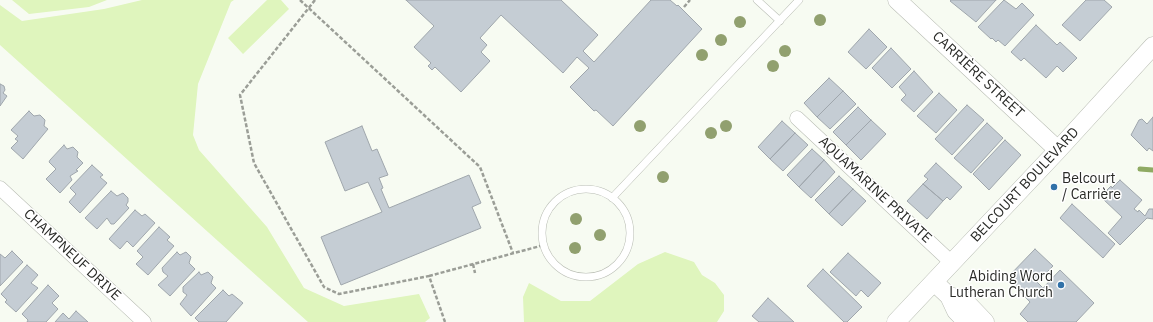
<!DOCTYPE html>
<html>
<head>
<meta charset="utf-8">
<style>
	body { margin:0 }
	canvas { display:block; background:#f7fbf2 }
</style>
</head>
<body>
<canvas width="1153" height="322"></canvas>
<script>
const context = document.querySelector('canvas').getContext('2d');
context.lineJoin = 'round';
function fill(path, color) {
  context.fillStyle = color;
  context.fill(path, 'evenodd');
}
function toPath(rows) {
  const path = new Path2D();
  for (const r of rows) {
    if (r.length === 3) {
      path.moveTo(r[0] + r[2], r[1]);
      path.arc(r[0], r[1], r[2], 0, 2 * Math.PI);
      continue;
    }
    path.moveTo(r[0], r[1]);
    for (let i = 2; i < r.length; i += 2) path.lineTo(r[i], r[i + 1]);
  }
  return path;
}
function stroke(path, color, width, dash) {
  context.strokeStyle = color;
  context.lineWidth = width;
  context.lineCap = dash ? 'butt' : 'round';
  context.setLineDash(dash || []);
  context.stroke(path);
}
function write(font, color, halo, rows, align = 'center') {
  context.font = font + ' "IBM Plex Sans",sans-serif';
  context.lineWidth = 3;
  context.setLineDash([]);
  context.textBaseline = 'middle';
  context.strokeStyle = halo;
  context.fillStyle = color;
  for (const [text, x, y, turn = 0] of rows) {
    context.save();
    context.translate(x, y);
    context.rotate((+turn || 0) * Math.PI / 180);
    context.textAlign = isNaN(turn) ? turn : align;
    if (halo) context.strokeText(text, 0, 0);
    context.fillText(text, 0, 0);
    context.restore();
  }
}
fill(toPath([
	[12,0,107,0,89,7,29,14],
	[142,0,234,0,231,2,198,84,193,135,199,150,267,227,304,288,344,306,419,294,430,318,425,322,308,322,0,45,0,5,22,21,104,9],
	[267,0,281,0,289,9,243,54,228,38],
	[665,252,694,262,702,275,715,283,724,295,724,311,717,322,524,322,523,297,529,283,561,301,590,301,638,264]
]), '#dff5bd');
stroke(toPath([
	[1140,169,1153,170]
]), '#8faa63', 5);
const building = toPath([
	[406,0,561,0,598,35,583,51,594,62,651,0,670,0,677,6,678,5,702,29,613,126,596,110,594,111,570,87,589,68,577,57,563,73,501,15,480,38,487,45,481,52,490,61,461,92,435,67,432,70,428,66,431,63,414,47,434,26,406,0],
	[996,0,976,22,950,1,951,0,996,0],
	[1004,0,1016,9,1022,3,1034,15,1005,46,998,40,996,42,992,38,991,39,978,27,1004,0],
	[1086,0,1104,0,1112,7,1080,41,1062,25,1086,0],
	[1036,25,1057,45,1060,42,1077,58,1063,72,1057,66,1046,78,1024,58,1021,61,1011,52,1036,25],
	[869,29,887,47,866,69,848,52,869,29],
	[891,48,911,69,892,88,872,68,891,48],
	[914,71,933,92,914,112,901,100,906,95,899,87,914,71],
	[829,78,843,91,817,117,804,103,829,78],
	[0,84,4,86,5,90,3,93,7,96,0,106,0,84],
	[843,91,856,104,830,129,817,117,843,91],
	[939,93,957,110,936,133,917,116,939,93],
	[967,105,984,120,952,155,935,139,967,105],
	[858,107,871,120,846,145,833,132,858,107],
	[29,111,34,116,40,115,45,120,44,126,48,129,23,159,11,148,18,141,15,139,18,136,11,130,29,111],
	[1153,117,1153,151,1149,148,1147,151,1131,135,1139,120,1142,119,1147,124,1153,117],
	[871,120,886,134,861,160,846,145,871,120],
	[782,121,795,133,770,159,758,147,782,121],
	[987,123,1003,138,971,173,954,158,987,123],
	[362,126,372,151,377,149,388,175,379,178,383,188,381,189,389,208,469,175,481,203,472,207,481,228,341,285,321,237,382,212,368,182,345,191,325,142,362,126],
	[795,133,808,145,783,171,770,159,795,133],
	[1005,140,1021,155,989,190,973,174,1005,140],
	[64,145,67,149,73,147,78,152,77,157,83,163,76,170,78,171,70,176,72,180,60,193,46,179,56,169,49,162,50,160,64,145],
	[812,149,824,160,799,187,787,175,812,149],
	[824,160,835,172,811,198,799,187,824,160],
	[936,163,962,187,950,200,947,197,943,201,923,184,928,179,924,176,936,163],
	[92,165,103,175,100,177,107,183,80,213,69,202,76,194,70,188,92,165],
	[839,176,853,189,829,214,815,200,839,176],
	[1120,180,1142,200,1134,209,1138,212,1139,210,1145,216,1149,209,1153,209,1153,219,1147,218,1120,245,1108,233,1122,217,1103,199,1109,192,1107,190,1111,186,1112,188,1120,180],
	[923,184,943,201,927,219,907,201,923,184],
	[853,189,866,201,842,226,829,214,853,189],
	[111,191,117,196,123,193,128,198,128,202,126,205,129,208,114,224,111,224,107,218,97,229,85,218,111,191],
	[1072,204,1115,244,1103,258,1060,218,1072,204],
	[135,210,142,216,145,214,155,223,133,247,127,241,120,249,109,239,135,210],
	[159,227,170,237,167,240,174,246,148,275,136,264,143,257,137,251,159,227],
	[1035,249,1053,266,1037,282,1043,288,1060,270,1094,303,1076,322,1028,322,1020,314,1030,302,1007,278,1035,249],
	[12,251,23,262,0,286,0,254,5,258,12,251],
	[177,252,180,255,186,252,191,257,189,263,195,269,170,296,158,285,168,276,163,272,162,268,177,252],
	[848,253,881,283,868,297,861,290,856,296,830,272,848,253],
	[27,265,38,275,31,283,38,288,16,312,5,302,7,300,1,294,27,265],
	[823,269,862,307,847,322,844,322,807,286,823,269],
	[199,272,201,275,208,272,213,277,211,283,216,288,191,316,180,304,187,295,183,292,183,287,199,272],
	[48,285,59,296,52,303,58,309,46,322,27,322,28,320,22,314,48,285],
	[223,290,229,296,232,294,243,303,226,322,199,322,195,318,223,290],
	[768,298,794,322,759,322,752,316,768,298],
	[76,311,88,322,55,322,63,313,69,319,76,311]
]);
fill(building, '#c5cdd4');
stroke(building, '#9fa6ac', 1);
const service = toPath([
	[757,0,780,21],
	[586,233,44],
	[612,198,799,0]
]);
const minor = toPath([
	[797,118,952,263],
	[0,188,144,322]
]);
const tertiary = toPath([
	[897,0,1058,150],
	[934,282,949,296,956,311,967,322],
	[949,296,964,300,985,322],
	[896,322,1058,150,1153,46]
]);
stroke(service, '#b9bdb4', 8);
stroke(minor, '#b9bdb4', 15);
stroke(tertiary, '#b9bdb4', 19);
stroke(toPath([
	[300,0,480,167,513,253],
	[315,0,240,95,254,163,324,287,339,294,429,276,445,322],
	[684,7,690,0],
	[473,264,475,273],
	[429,276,544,245]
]), '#9b9e97', 2.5, [4, 2]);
stroke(service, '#fff', 7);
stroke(minor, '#fff', 14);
stroke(tertiary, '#fff', 18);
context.fillStyle = '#91a06f';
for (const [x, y] of [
	[820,20],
	[740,22],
	[721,40],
	[785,51],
	[702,55],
	[773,66],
	[640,126],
	[726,126],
	[711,133],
	[663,177],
	[576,219],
	[600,235],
	[575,248]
]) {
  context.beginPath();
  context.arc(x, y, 6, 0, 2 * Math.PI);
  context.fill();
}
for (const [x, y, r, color] of [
	[1054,187,4,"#3171a8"],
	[1061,285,4,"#3171a8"]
]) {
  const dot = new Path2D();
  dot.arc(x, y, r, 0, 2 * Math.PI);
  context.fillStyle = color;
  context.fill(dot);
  stroke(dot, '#fff', 1.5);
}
write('14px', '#292a27', '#fff', [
	["CARRIÈRE STREET",978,75,43],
	["BELCOURT BOULEVARD",1025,185,-47],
	["AQUAMARINE PRIVATE",875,190,43],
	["CHAMPNEUF DRIVE",72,255,43]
]);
write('14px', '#292a27', '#fff', [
	["Belcourt",1062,179],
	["/ Carrière",1062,195],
	["Abiding Word",1053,277,"right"],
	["Lutheran Church",1053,293,"right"]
], 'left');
</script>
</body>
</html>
